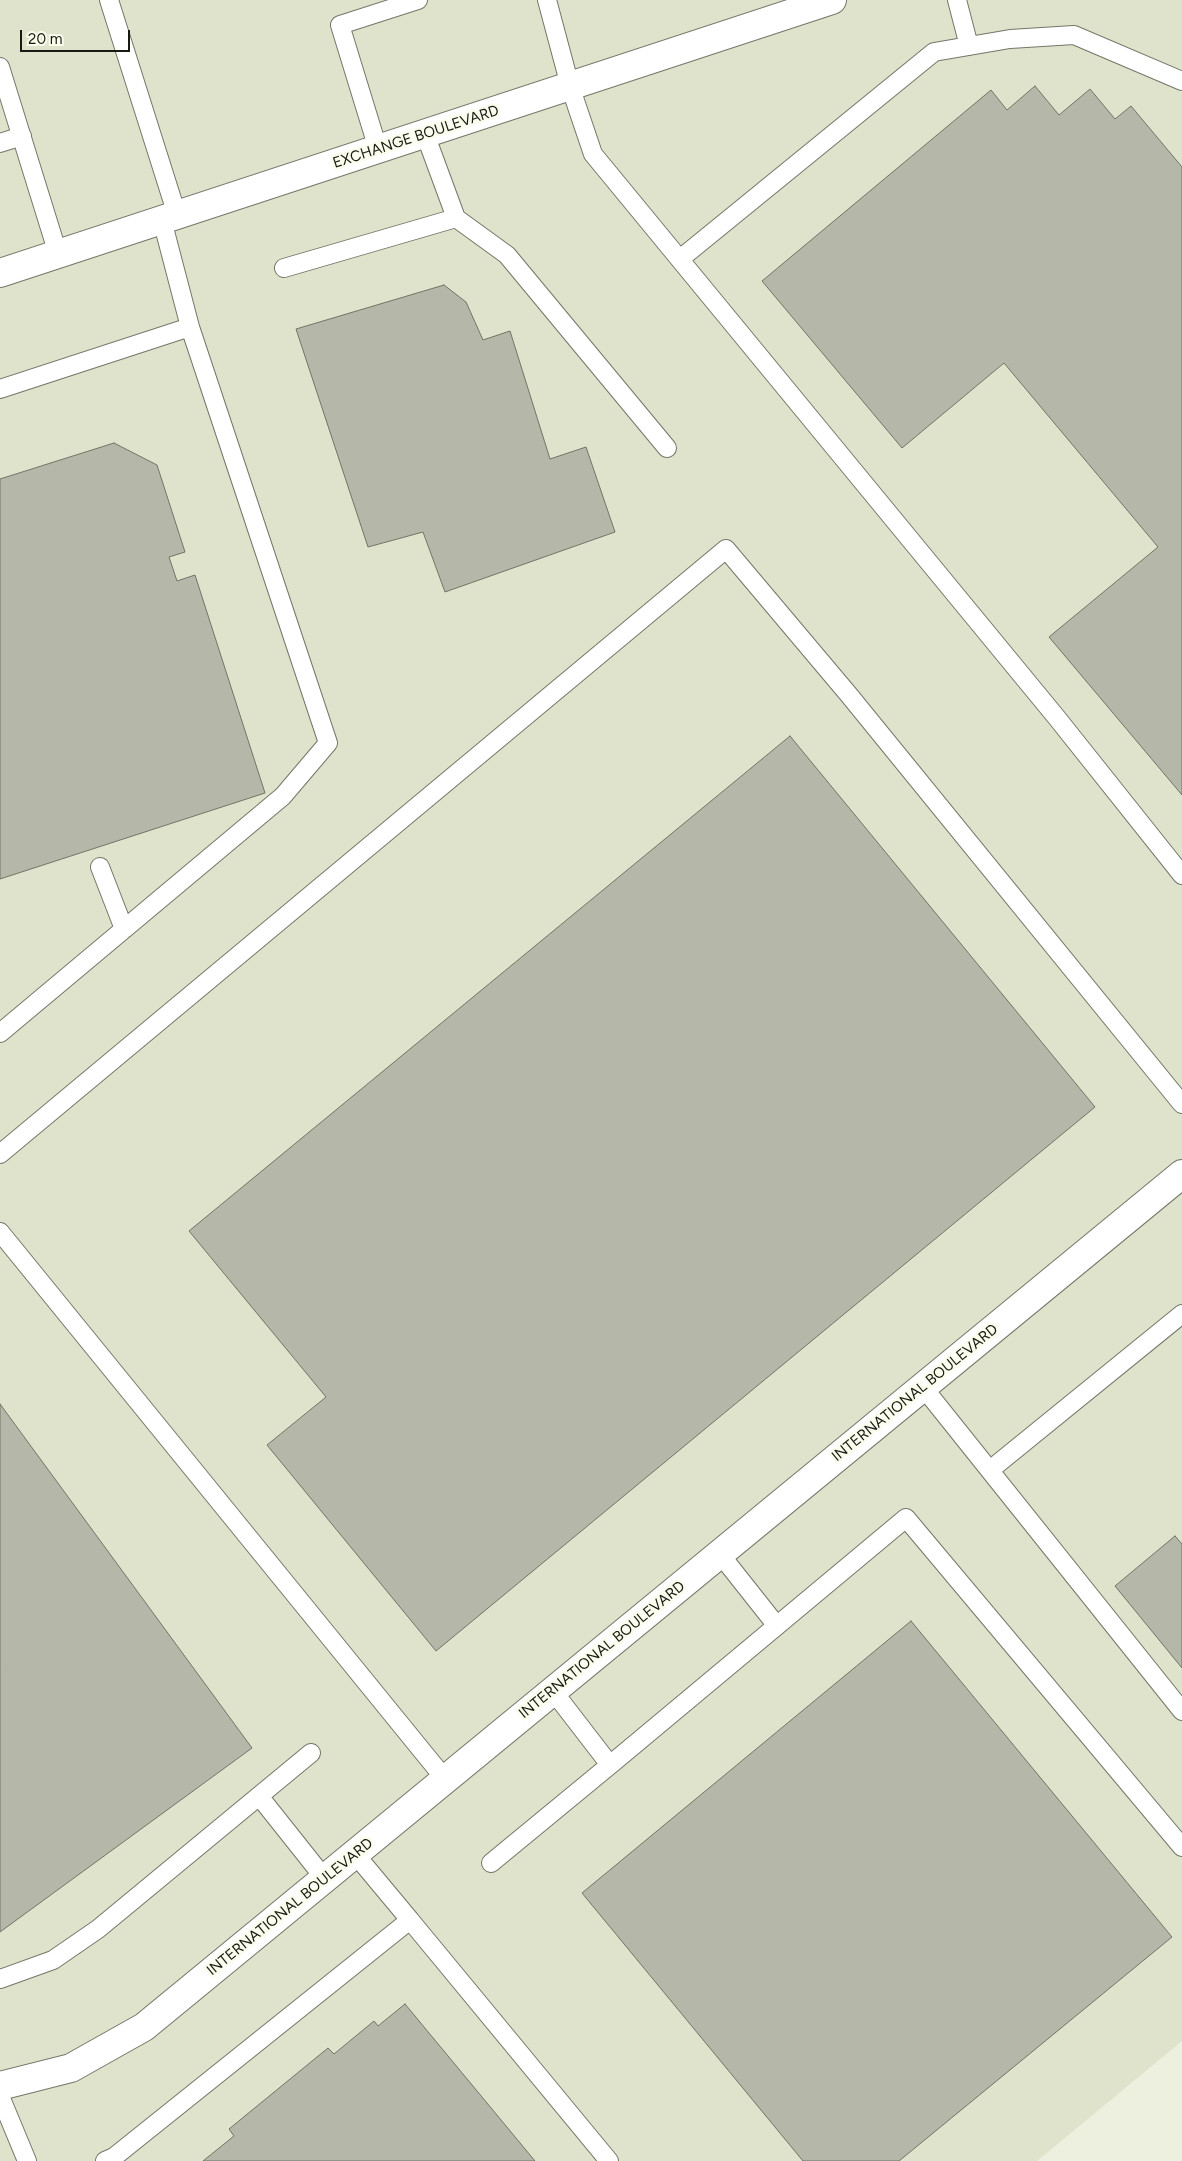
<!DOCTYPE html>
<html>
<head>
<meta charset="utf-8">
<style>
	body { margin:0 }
	#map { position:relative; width:1182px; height:2161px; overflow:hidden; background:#edefdf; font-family:Figtree,sans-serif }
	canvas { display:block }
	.scale { position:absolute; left:20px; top:30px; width:110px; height:22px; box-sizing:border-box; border:2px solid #181913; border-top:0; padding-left:6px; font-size:15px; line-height:18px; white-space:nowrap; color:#181913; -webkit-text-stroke:4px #fafcec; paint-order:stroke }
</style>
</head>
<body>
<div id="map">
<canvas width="1182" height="2161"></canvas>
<div class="scale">20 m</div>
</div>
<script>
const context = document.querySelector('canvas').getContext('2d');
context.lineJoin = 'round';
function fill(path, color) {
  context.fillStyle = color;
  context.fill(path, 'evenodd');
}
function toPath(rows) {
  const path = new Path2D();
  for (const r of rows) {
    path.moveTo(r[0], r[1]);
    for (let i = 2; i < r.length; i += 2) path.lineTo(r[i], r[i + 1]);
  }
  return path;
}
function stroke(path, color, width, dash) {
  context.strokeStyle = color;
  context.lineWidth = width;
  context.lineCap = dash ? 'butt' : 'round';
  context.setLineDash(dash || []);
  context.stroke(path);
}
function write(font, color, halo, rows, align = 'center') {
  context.font = font + ' Figtree,sans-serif';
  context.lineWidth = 5;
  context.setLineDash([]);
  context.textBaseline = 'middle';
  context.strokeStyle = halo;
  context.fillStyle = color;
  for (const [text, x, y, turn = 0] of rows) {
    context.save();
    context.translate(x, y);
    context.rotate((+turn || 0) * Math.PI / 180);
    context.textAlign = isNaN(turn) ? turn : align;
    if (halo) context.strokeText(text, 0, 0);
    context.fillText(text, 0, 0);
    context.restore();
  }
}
fill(toPath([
	[0,0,1182,0,1182,2041,1037,2161,0,2161]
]), '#e0e3cc');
const building = toPath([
	[1035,86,1059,115,1090,89,1115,119,1131,106,1182,167,1182,795,1049,637,1158,547,1004,363,902,448,762,281,991,90,1007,110,1035,86],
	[444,285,466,302,483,340,510,331,550,459,586,447,615,532,445,592,423,532,368,547,296,329,444,285],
	[114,443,157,465,185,552,169,557,177,581,195,575,265,793,0,879,0,479,114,443],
	[790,736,1095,1107,436,1651,267,1445,326,1397,189,1231,790,736],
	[0,1404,252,1748,0,1932,0,1404],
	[1175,1536,1182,1544,1182,1668,1115,1586,1175,1536],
	[911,1621,1172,1937,899,2161,803,2161,582,1893,911,1621],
	[405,2004,535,2161,203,2161,234,2136,229,2129,328,2048,334,2054,374,2021,378,2026,405,2004]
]);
fill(building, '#b5b7a8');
stroke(building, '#737466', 1);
const service = toPath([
	[109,0,177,215],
	[547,0,570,86,593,154,1057,718,1182,875],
	[957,0,969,46],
	[0,67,58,254],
	[0,143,22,136],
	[378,149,340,25,418,0],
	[456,218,507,255,667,448],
	[680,259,934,52,1010,39,1074,35,1182,81],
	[284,268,456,218,425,134],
	[0,389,190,327,162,220],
	[100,867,124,929],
	[0,1033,283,796,328,743,190,327],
	[0,1154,726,549,849,695,1182,1104],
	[0,1232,445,1779],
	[923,1387,1182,1711],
	[990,1470,1182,1314],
	[720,1554,777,1626],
	[610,1765,906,1518,1182,1847],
	[259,1796,325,1879],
	[491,1863,610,1765,553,1691],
	[410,1920,609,2161],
	[0,1979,53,1960,98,1929,311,1753],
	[0,2096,27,2161],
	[105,2161,114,2157,410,1920,355,1854]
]);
const minor = toPath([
	[0,273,832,0],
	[0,2086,71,2068,144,2027,1182,1174]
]);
stroke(service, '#747668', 20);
stroke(minor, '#747668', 30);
stroke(service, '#fff', 18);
stroke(minor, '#fff', 28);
write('15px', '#181913', '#fafcec', [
	["EXCHANGE BOULEVARD",416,137,-18],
	["INTERNATIONAL BOULEVARD",915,1393,-39],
	["INTERNATIONAL BOULEVARD",602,1650,-39],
	["INTERNATIONAL BOULEVARD",290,1907,-39]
]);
</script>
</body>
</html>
